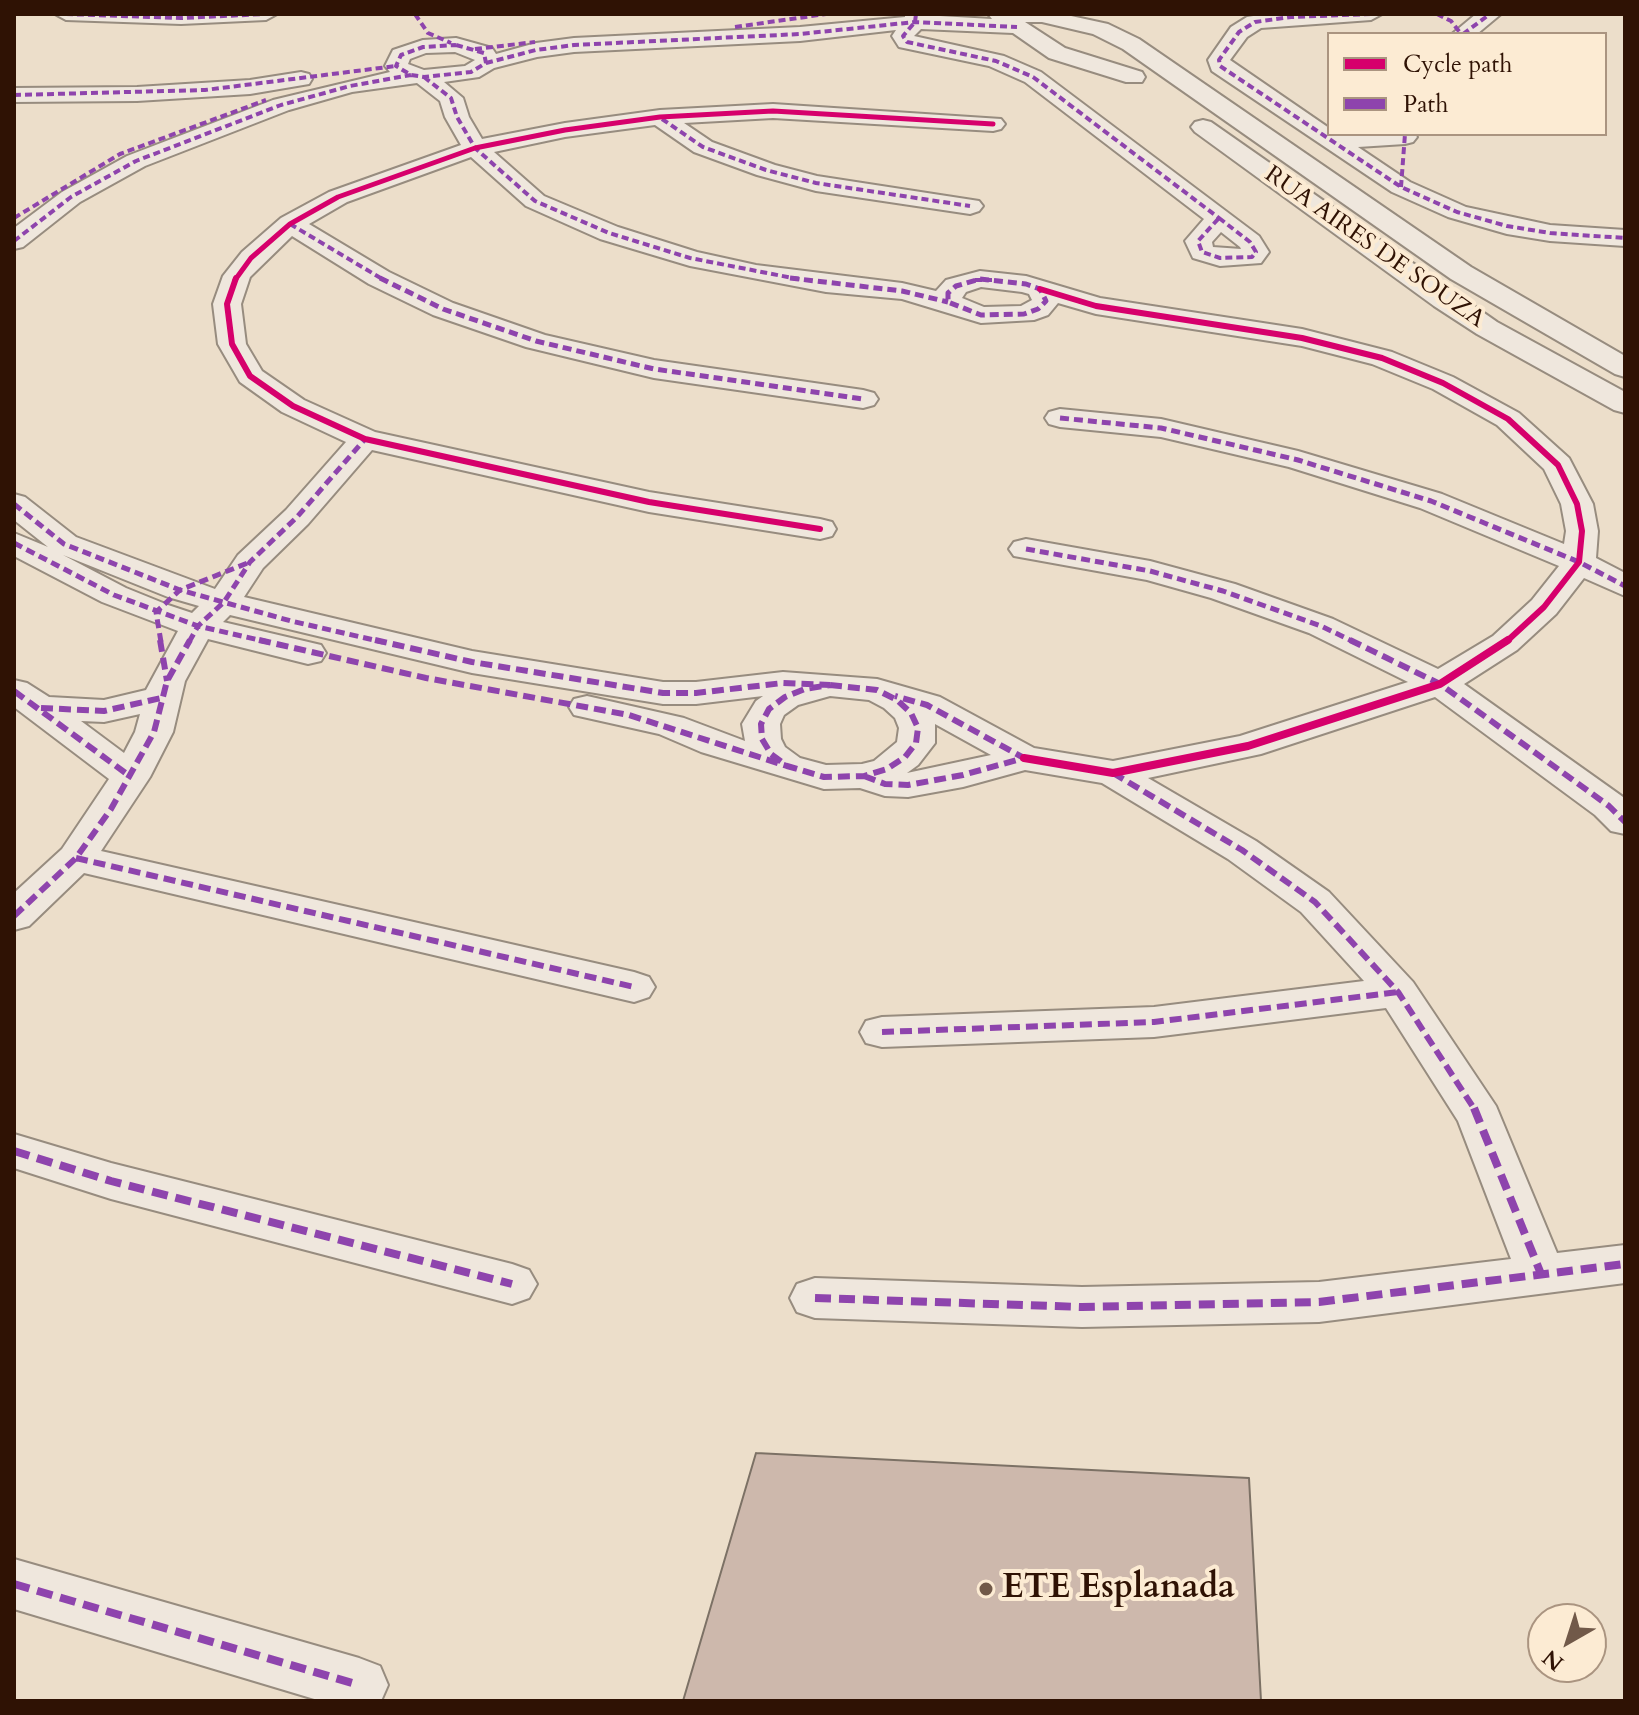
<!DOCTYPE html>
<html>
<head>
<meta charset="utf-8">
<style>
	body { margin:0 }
	#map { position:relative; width:1639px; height:1715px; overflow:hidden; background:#ecdeca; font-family:Cardo,serif }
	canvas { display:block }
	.frame { position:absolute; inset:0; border:16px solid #2f1204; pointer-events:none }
	.legend { position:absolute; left:1327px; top:32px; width:280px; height:104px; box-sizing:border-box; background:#fcebd3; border:2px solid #aa9480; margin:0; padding:10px 14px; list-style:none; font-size:24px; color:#2f1204 }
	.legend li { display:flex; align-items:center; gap:16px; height:40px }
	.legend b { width:40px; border:2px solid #aa9480 }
	.north { position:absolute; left:1527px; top:1603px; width:80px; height:80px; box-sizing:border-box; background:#fcebd3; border:2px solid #aa9480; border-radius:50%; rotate:219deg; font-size:22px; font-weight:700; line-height:32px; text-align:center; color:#2f1204 }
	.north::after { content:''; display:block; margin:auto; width:28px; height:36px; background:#715949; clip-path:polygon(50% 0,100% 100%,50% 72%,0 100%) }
</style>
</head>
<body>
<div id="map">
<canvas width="1639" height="1715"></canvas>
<div class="frame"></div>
<ul class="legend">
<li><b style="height:10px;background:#d6006c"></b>Cycle path</li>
<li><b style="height:10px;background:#8e44ad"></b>Path</li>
</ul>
<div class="north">N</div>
</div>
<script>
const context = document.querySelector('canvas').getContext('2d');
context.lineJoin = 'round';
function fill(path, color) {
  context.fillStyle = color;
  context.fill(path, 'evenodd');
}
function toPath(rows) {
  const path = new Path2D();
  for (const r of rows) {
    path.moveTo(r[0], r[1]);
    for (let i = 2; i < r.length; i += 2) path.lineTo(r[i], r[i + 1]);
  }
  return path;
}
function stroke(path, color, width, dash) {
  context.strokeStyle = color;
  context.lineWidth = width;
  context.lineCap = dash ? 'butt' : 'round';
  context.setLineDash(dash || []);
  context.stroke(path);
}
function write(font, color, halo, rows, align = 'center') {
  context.font = font + ' Cardo,serif';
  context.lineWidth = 8;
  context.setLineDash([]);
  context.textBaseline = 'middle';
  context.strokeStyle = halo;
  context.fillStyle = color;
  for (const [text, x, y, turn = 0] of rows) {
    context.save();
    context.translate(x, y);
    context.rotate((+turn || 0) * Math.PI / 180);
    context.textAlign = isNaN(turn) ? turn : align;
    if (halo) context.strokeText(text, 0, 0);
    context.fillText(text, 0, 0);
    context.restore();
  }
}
const building = toPath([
	[756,1453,1249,1478,1261,1701,683,1701,756,1453]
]);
fill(building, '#cdb8ac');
stroke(building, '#7c7165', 2);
const street = toPath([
	[55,14,277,14,266,20,181,24,66,20,55,14],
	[905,14,992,19,988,14,1062,14,1108,24,1139,39,1471,267,1625,356,1625,377,1615,374,1451,279,1123,49,1093,34,1042,22,1025,22,1065,48,1142,72,1145,77,1142,82,1126,82,1049,58,1013,33,921,29,914,36,1004,56,1041,72,1259,236,1269,252,1261,263,1220,266,1193,258,1185,241,1204,219,1025,82,989,66,899,47,892,36,896,30,800,41,574,52,537,57,494,68,479,77,444,82,463,98,469,117,482,139,565,123,660,110,773,104,1001,119,1005,124,1001,129,993,131,773,118,684,123,712,142,775,165,817,176,979,201,983,206,979,211,970,214,816,191,757,175,694,152,655,125,565,137,494,152,544,196,618,227,697,252,756,265,902,283,936,291,946,280,980,271,1026,276,1100,298,1302,329,1392,352,1453,377,1519,413,1569,458,1593,504,1598,531,1596,558,1625,573,1625,596,1584,578,1556,614,1517,650,1464,684,1623,797,1625,834,1611,831,1595,815,1435,697,1261,754,1148,778,1256,841,1329,892,1413,982,1496,1106,1557,1253,1625,1245,1625,1283,1319,1322,1082,1327,815,1318,797,1312,790,1298,797,1284,815,1278,1082,1287,1319,1282,1511,1259,1458,1121,1386,1008,1154,1037,882,1047,866,1043,860,1032,866,1021,882,1017,1154,1007,1364,981,1301,912,1228,859,1102,783,1025,770,963,787,908,797,885,796,860,788,824,789,701,752,659,734,574,715,569,707,574,699,587,696,684,718,745,741,742,724,756,701,763,696,696,704,663,704,472,673,230,615,223,622,321,645,326,653,321,661,308,664,208,639,185,681,173,732,150,777,101,851,634,972,649,977,655,987,649,997,634,1002,84,873,29,926,14,930,14,893,62,849,109,779,14,707,14,680,27,683,49,697,104,700,146,690,178,631,102,602,14,556,14,533,48,547,14,520,14,494,25,497,76,537,215,589,238,555,286,510,346,442,282,412,240,382,218,344,213,304,223,276,242,252,281,218,329,192,461,145,445,117,440,101,417,83,352,92,289,110,145,166,80,202,23,247,14,249,14,228,62,192,127,156,273,100,390,72,385,66,393,50,423,40,456,38,492,48,496,54,536,43,574,38,800,27,905,17,905,14],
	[455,52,475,60,465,66,424,70,408,64,410,59,426,53,455,52],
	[471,157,526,206,600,239,690,266,826,292,902,299,981,323,1034,320,1048,315,1058,303,1096,314,1302,346,1372,364,1433,389,1497,425,1544,469,1561,504,1566,531,1564,544,1442,494,1298,451,1161,419,1060,409,1049,412,1045,418,1049,424,1060,427,1161,437,1289,467,1420,508,1559,566,1532,600,1493,636,1438,669,1333,619,1235,584,1150,561,1026,539,1014,542,1009,549,1014,556,1147,580,1211,598,1309,633,1408,682,1240,736,1113,761,1034,748,940,697,877,679,783,672,696,682,663,682,472,651,244,597,263,568,308,524,372,450,649,512,820,539,832,536,836,529,832,522,820,519,649,492,375,432,304,400,262,371,246,344,241,304,250,277,292,236,369,284,433,315,526,347,654,378,863,408,874,405,878,399,874,393,863,390,654,360,545,335,453,303,389,272,309,224,347,202,471,157],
	[1221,232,1240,247,1241,249,1213,247,1212,242,1221,232],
	[981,287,1022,292,1029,294,1032,300,1021,306,984,307,962,298,966,292,981,287],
	[63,555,168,597,199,606,192,613,168,605,126,588,63,555],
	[830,696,869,700,884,708,895,718,899,728,897,742,874,761,862,764,826,765,800,758,785,747,781,739,780,724,784,715,798,705,830,696],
	[140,714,135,732,124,753,81,721,104,722,140,714],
	[935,724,991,755,907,773,918,765,935,743,935,724],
	[1266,14,1382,14,1371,20,1261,28,1247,37,1230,60,1329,128,1329,134,1415,134,1417,137,1413,142,1405,144,1358,147,1410,182,1466,207,1550,225,1625,230,1625,246,1550,241,1507,234,1448,217,1392,192,1212,71,1208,60,1231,27,1247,17,1266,14],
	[1476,14,1501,14,1477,34,1452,34,1476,14],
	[301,72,309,74,312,79,309,84,250,94,137,101,14,102,14,88,137,87,250,80,301,72],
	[1203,120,1211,122,1497,322,1625,392,1625,413,1614,410,1477,334,1434,306,1195,132,1191,127,1195,122,1203,120],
	[14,1134,111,1163,512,1264,529,1270,537,1284,529,1298,512,1304,111,1199,14,1168,14,1134],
	[14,1559,359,1658,380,1666,388,1685,381,1701,321,1701,14,1609,14,1559]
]);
stroke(street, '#978c7f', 4);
fill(street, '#efe7dd');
stroke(toPath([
	[66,14,181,18,266,14],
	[415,14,428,33,451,43],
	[916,14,915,22,903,36,907,42,996,61,1033,77,1219,218],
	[1371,14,1291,17,1255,22,1239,32,1219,60,1220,66,1401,187,1457,212,1507,226,1550,233,1625,238],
	[1437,14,1451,21,1461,34],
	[735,27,826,14],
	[1463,34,1490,14],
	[456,45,484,53,486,63,471,72,424,77,411,75,396,66,401,55,423,47,456,45],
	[475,49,535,42],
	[486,63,536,50,574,45,800,34,915,22,1017,27],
	[424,77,451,98,457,117,475,148,535,201,609,233,690,258,803,280],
	[14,95,205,90,396,66],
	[662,119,703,147,766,170,816,183,970,206],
	[1401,187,1405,134],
	[14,218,120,154,266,100],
	[1219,218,1250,242,1256,252,1252,257,1220,258,1202,252,1198,241,1219,218],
	[290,224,384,280],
	[14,241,71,197,136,161,281,105,350,86,411,75],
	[975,280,992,280]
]), '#8e44ad', 4, [7, 4]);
stroke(toPath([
	[380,278,443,309,536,341,654,369,863,399],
	[790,278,902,291,948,302],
	[980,279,1026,284,1040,289,1046,301,1038,309,1024,314,981,315,948,302,948,293,956,286,980,279],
	[1060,418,1161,428,1298,460,1431,501,1579,562,1625,586],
	[14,504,64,544,180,590,291,621,383,642],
	[14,543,114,595,198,626,268,642],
	[1026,549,1150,571,1223,591,1321,626,1354,642],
	[161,642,156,612,180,590,250,562],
	[189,642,198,626,224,602,250,562,297,517,365,439]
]), '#8e44ad', 5, [9, 5]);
stroke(toPath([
	[160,640,167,681],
	[259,640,426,678,629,715,787,766],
	[375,640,472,662,663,693,696,693,783,683,830,685],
	[1350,640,1440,684,1609,806,1625,822],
	[830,685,877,690,897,700,911,713,918,728,916,743,905,757,887,769,864,776,824,777,787,766,771,754,762,739,761,724,769,709,785,697,805,689,830,685],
	[14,691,131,777],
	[41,708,104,711,161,698],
	[1113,773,1242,850,1315,902,1398,992,1475,1110],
	[864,776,885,784,908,785,963,775,1024,758,927,705,895,696],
	[76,858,634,987],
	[14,916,76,858,111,809,154,732,167,681,190,640],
	[882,1032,1154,1022,1398,992]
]), '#8e44ad', 6, [12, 6]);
stroke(toPath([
	[1474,1108,1541,1274],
	[14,1151,111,1181,512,1284],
	[815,1298,1082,1307,1319,1302,1625,1264],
	[14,1584,359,1685]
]), '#8e44ad', 8, [16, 8]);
stroke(toPath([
	[235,280,251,258,290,224,338,197,475,148,565,130,660,117,773,111,993,124]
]), '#d6006c', 5);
stroke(toPath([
	[236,278,227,304,232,344,250,376,293,406,365,439,649,502,820,529],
	[1040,289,1096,306,1302,338,1382,358,1443,383,1508,419,1558,465,1577,504,1582,531,1579,562,1544,607,1506,642]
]), '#d6006c', 6);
stroke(toPath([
	[1024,758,1113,773,1248,746,1440,684,1508,640]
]), '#d6006c', 8);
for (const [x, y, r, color] of [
	[986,1589,8,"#715949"]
]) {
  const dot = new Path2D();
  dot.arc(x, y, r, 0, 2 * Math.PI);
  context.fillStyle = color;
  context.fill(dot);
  stroke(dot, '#fcebd3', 3);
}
write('24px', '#2f1204', '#fcebd3', [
	["RUA AIRES DE SOUZA",1374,248,35]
]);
write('bold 34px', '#2f1204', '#fcebd3', [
	["ETE Esplanada",1002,1589]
], 'left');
</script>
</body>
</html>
